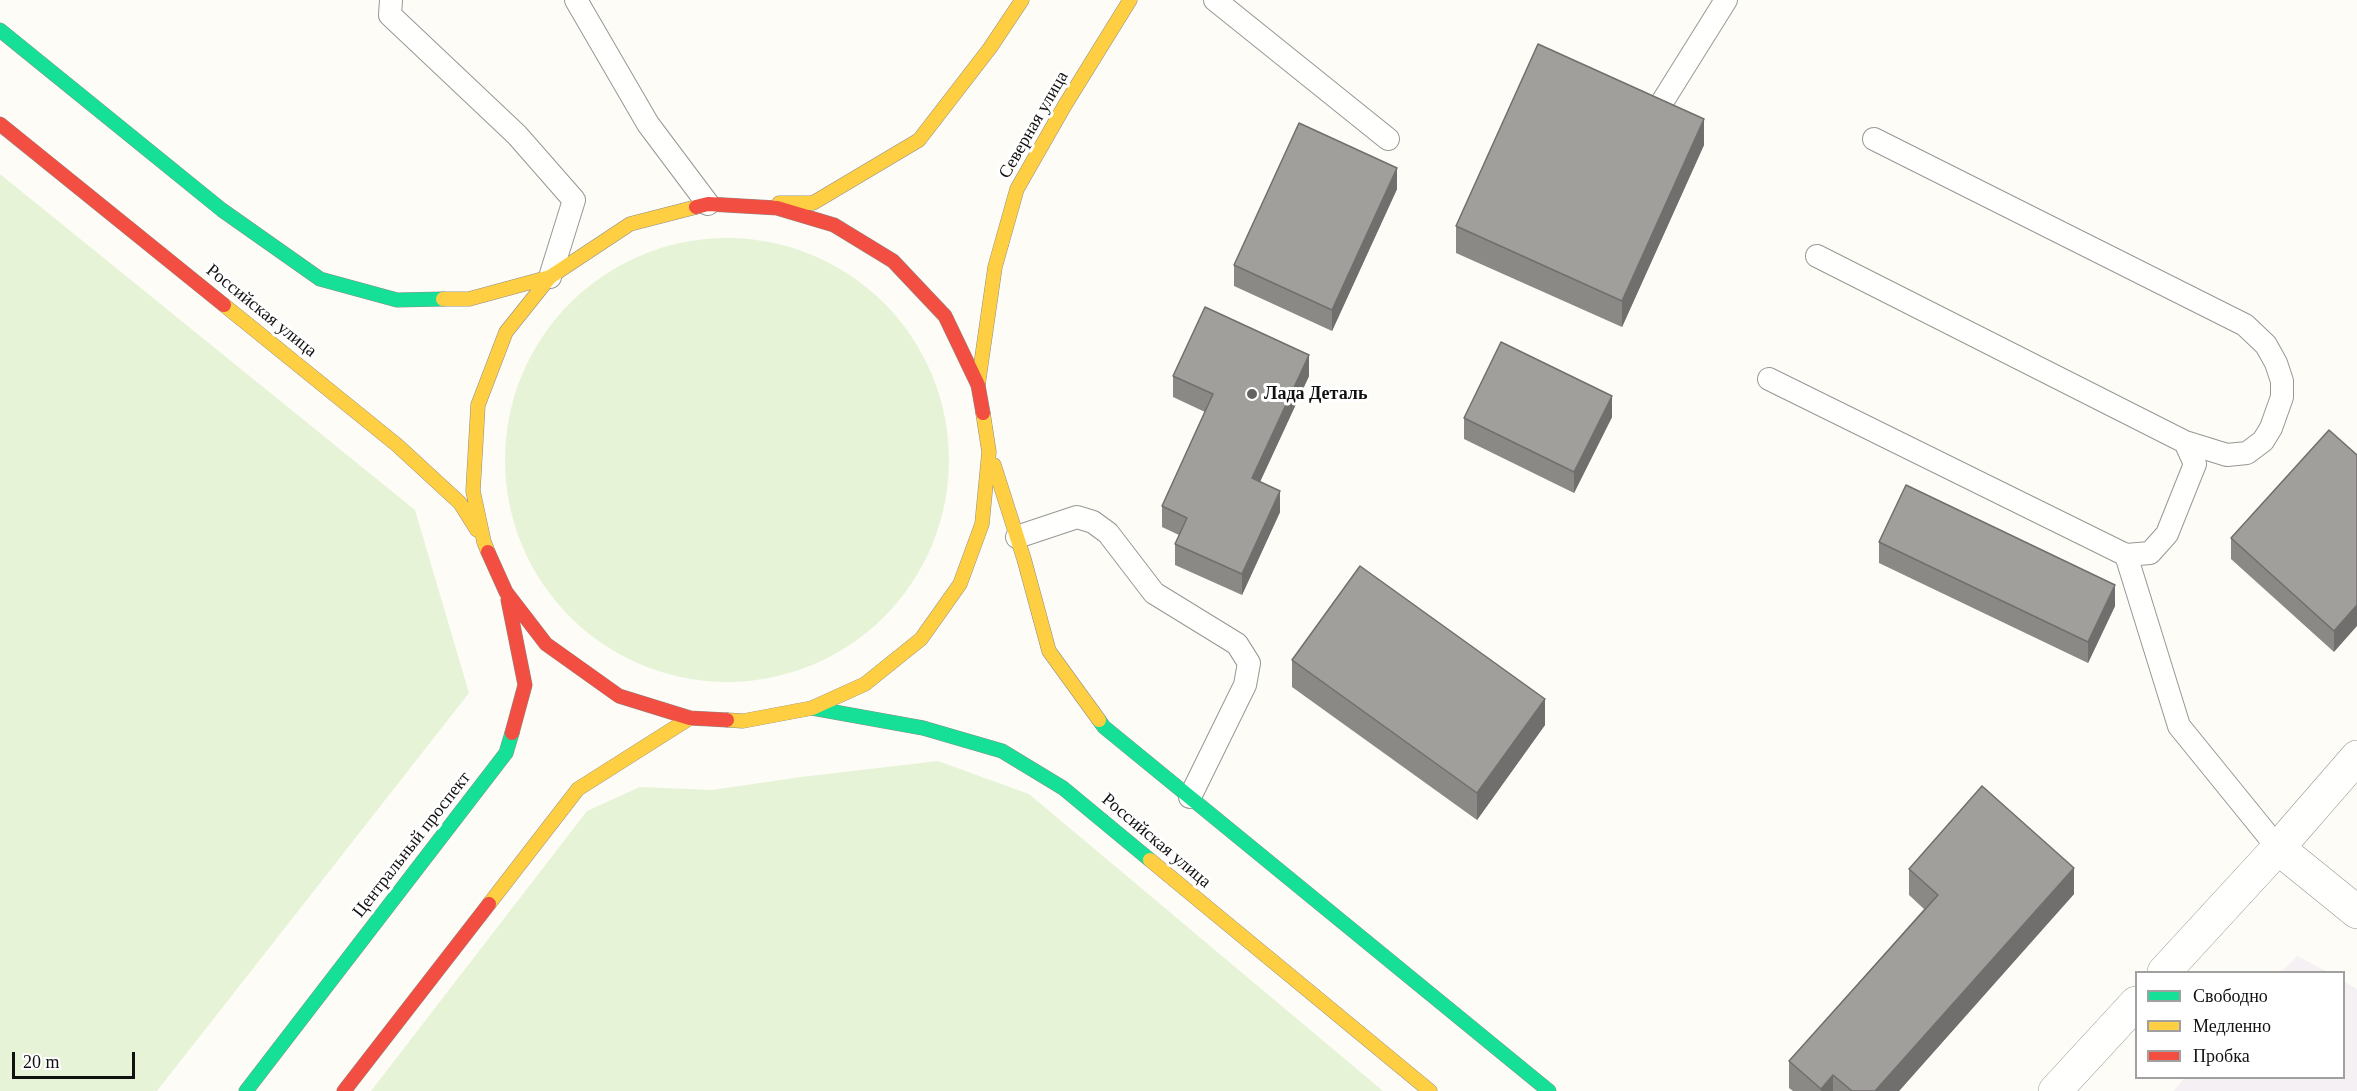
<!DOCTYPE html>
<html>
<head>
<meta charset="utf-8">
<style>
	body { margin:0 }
	#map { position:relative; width:2357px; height:1091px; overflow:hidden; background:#fdfcf7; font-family:"Times New Roman",serif }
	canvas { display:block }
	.legend { position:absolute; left:2135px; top:971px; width:210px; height:108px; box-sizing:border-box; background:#fff; border:2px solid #a0a0a0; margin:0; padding:8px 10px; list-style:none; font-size:18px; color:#111 }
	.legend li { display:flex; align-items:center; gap:12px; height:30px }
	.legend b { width:30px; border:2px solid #a0a0a0 }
	.scale { position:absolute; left:12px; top:1052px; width:123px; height:27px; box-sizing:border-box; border:3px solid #111; border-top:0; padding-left:8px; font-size:18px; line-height:21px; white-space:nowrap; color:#111; -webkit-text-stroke:4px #fff; paint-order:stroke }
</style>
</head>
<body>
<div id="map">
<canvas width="2357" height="1091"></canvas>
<ul class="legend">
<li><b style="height:8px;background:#16e098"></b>Свободно</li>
<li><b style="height:8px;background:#ffcf43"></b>Медленно</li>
<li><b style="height:8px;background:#f24e42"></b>Пробка</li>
</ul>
<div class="scale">20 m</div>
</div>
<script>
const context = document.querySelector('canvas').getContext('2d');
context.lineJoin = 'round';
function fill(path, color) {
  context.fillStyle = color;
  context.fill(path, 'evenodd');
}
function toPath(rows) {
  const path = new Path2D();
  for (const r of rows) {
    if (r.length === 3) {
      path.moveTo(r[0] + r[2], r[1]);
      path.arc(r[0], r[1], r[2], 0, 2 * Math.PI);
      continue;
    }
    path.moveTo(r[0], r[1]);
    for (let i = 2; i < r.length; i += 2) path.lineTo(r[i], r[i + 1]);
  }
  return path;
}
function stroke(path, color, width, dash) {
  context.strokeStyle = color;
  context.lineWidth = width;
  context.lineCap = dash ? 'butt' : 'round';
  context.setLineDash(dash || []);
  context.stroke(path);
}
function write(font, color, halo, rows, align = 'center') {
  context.font = font + ' "Times New Roman",serif';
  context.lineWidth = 6;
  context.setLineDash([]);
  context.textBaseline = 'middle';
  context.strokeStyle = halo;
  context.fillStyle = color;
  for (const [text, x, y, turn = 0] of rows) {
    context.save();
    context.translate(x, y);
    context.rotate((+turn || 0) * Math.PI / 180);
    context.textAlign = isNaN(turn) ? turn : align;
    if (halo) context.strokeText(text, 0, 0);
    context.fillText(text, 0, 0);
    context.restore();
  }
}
fill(toPath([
	[2297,956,2328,972,2281,972],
	[2344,981,2357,989,2357,1091,2173,1091,2185,1078,2344,1078]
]), '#f5f0f3');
fill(toPath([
	[0,174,415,510,469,693,157,1091,0,1091],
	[727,460,222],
	[938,761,1029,794,1383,1091,371,1091,587,811,640,787,712,790,801,777]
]), '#e7f3d7');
const lane = toPath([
	[391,0,390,15,517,135,574,200,550,277],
	[576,0,648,124,708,204],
	[1215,0,1388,139],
	[1661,104,1726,0],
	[1874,139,2245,325,2266,345,2276,363,2282,381,2282,397,2271,428,2263,441,2247,453,2227,455,2185,442],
	[1817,256,2185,442,2195,464,2167,534,2150,553,2126,555],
	[1769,379,2126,555,2179,726,2278,848],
	[1017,537,1077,517,1093,522,1108,533,1154,593,1237,644,1249,663,1245,685,1190,797]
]);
const street = toPath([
	[2278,848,2357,912],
	[2164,972,2278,848,2357,757],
	[2055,1091,2136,1003]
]);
const fast = toPath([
	[0,30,222,210,320,279,397,300,443,299],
	[812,708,923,728,1002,751,1063,788,1150,860],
	[1099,720,1104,727,1549,1091],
	[246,1091,506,753,512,733]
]);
const slow = toPath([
	[779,203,813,203,919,140,990,48,1022,0],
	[443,299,469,299,550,277,630,224,696,207],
	[224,305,397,445,460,503,477,530],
	[978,385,995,267,1017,189,1065,105,1130,0],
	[994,465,1024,559,1049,651,1099,720],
	[488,552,484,542,473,491,478,405,506,332,550,277],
	[727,720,743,721,812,708,865,684,921,639,960,584,982,524,989,452,983,413],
	[1150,860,1430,1091],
	[489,904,578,789,690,718]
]);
const jam = toPath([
	[0,124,224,305],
	[696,207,708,204,777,208,834,225,893,261,945,316,978,385,983,413],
	[488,552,506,592,546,644,619,696,690,718,727,720],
	[508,600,525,685,512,733],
	[344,1091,489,904]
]);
stroke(lane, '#979795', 24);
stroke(street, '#979795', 34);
stroke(fast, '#8e8d8b', 15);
stroke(slow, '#8e8d8b', 15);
stroke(jam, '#8e8d8b', 15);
stroke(lane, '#fffffe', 22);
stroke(street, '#fffffe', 33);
stroke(fast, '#16e098', 14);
stroke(slow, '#ffcf43', 14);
stroke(jam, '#f24e42', 14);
fill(toPath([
	[1704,145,1622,327,1456,253,1456,226],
	[1397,189,1332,331,1234,286,1234,265],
	[1173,376,1309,376,1260,482,1280,512,1242,595,1175,565,1175,544,1179,535,1162,527,1162,506,1205,412,1173,397],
	[1612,417,1574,493,1464,439,1464,418],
	[2357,455,2334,652,2231,559,2231,538],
	[1879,542,2115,606,2088,663,1879,563],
	[1292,660,1545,725,1477,820,1292,687],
	[1909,869,2074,894,1899,1091,1793,1091,1789,1088,1789,1061,1924,909,1909,895]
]), '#8a8986');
fill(toPath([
	[1704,119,1704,145,1622,327,1622,301],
	[1397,168,1397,189,1332,331,1332,310],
	[1309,355,1309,376,1252,499,1252,478],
	[1612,396,1612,417,1574,493,1574,472],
	[1280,491,1280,512,1242,595,1242,574],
	[2115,585,2115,606,2088,663,2088,642],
	[2357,605,2357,626,2334,652,2334,631],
	[1545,699,1545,725,1477,820,1477,793],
	[2074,868,2074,894,1899,1091,1875,1091],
	[1833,1075,1833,1091,1821,1091,1821,1089]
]), '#716f6d');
const building = toPath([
	[1538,44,1704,119,1622,301,1456,226,1538,44],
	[1299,123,1397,168,1332,310,1234,265,1299,123],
	[1205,307,1309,355,1252,478,1280,491,1242,574,1175,544,1187,518,1162,506,1213,394,1173,376,1205,307],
	[1501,342,1612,396,1574,472,1464,418,1501,342],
	[2329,430,2357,455,2357,605,2334,631,2231,538,2329,430],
	[1906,485,2115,585,2088,642,1879,542,1906,485],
	[1360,566,1545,699,1477,793,1292,660,1360,566],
	[1982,786,2074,868,1875,1091,1852,1091,1833,1075,1821,1089,1789,1061,1938,895,1909,869,1982,786]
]);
fill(building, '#a19f9c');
stroke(building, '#716f6d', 1.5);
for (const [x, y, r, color] of [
	[1252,394,6,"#646362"]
]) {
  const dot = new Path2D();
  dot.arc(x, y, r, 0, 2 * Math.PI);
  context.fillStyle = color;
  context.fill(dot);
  stroke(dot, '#fff', 2);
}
write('18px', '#111', '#fff', [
	["Северная улица",1034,125,-60],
	["Российская улица",261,311,39],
	["Российская улица",1156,841,40],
	["Центральный проспект",412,845,-52]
]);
write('bold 18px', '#111', '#fff', [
	["Лада Деталь",1264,394]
], 'left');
</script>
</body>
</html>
